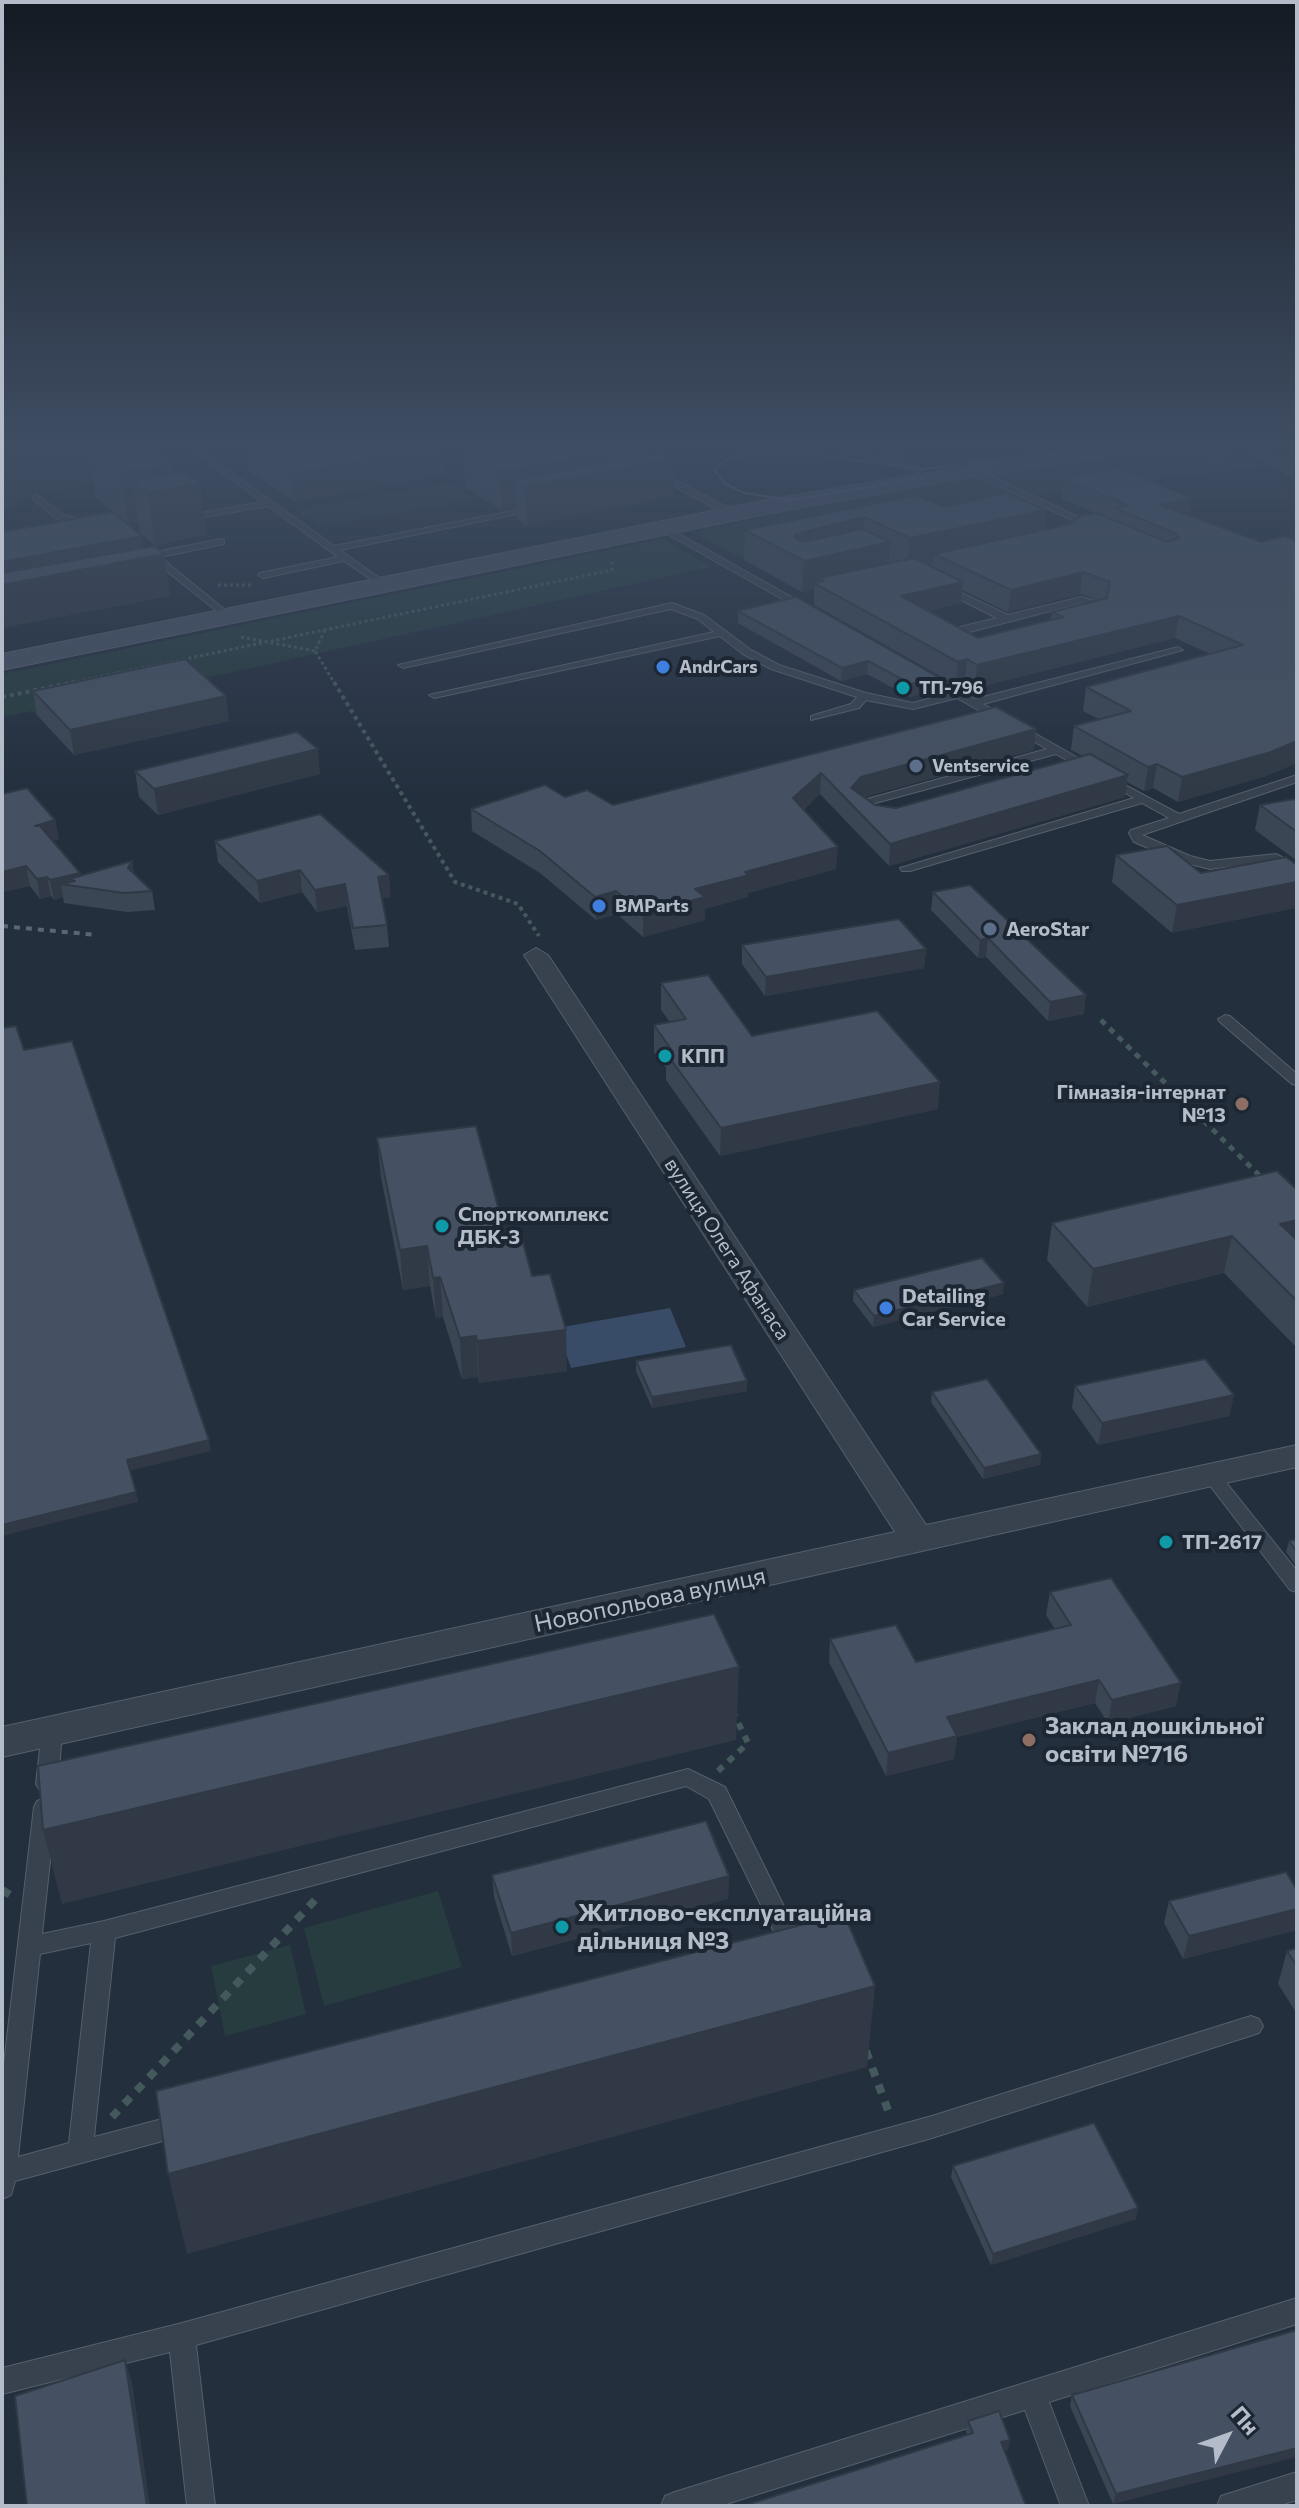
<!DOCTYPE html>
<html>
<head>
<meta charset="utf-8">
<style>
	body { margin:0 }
	#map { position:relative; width:1299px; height:2508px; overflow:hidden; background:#242f3e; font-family:Commissioner,sans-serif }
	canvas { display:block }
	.frame { position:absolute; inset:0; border:4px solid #b4bcc9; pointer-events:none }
	.north { position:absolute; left:1187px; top:2396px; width:80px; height:80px; -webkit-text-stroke:6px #1d2633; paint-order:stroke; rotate:49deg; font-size:22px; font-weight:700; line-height:32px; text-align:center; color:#b4bcc9 }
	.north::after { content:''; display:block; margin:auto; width:28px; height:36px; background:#b4bcc9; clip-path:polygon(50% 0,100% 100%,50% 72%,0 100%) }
</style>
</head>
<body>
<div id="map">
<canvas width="1299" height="2508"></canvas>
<div class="frame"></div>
<div class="north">Пн</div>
</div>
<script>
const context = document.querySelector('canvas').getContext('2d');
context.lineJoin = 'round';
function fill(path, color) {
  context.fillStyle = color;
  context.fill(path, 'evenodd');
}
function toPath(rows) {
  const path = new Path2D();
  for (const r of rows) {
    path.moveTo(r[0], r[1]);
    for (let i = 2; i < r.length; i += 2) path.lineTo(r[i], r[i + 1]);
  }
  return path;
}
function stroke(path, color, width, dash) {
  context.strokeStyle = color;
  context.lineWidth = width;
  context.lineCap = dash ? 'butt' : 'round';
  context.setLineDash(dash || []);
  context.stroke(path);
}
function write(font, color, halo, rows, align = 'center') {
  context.font = font + ' Commissioner,sans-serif';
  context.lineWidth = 8;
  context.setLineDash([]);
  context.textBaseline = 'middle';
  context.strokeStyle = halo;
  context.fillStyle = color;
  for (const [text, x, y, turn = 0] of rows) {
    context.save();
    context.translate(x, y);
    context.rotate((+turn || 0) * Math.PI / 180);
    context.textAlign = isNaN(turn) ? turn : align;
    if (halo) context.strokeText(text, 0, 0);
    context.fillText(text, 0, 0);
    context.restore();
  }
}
fill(toPath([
	[1164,446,1229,447,1268,467,1112,485,1063,496,1052,493,868,533,860,529,741,558,692,532,983,471],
	[16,447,119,456,130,468,78,488,40,492,2,510,2,453],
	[449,483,477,499,319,527,299,513,307,507],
	[663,539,711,567,37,715,32,711,2,717,2,674],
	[438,1891,462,1967,324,2006,304,1928],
	[290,1945,306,2014,225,2036,211,1966]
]), '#263c3f');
fill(toPath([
	[670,1308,686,1347,571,1368,557,1328]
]), '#394c67');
const lane = toPath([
	[45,446,132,451,139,446,149,446,134,456,45,446],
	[185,446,195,446,334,546,537,506,541,509,340,550,385,582,385,586,382,587,344,561,263,578,258,575,260,573,338,557,268,506,182,521,182,517,185,516,262,502,185,446],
	[830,446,845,446,901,462,875,446,886,446,908,459,906,463,924,470,917,472,830,446],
	[968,468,974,468,1097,526,1090,528,968,472,968,468],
	[656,470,736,512,737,514,730,516,653,475,652,473,656,470],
	[36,494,63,515,95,523,91,526,57,519,33,499,32,497,36,494],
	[663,525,811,608,813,610,805,612,660,530,659,528,663,525],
	[221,539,224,540,224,544,160,557,230,614,232,616,227,619,145,554,221,539],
	[944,585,1008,615,1081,597,1103,603,1105,615,977,649,963,649,944,639,943,637,947,630,997,618,941,590,939,588,944,585],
	[1081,603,1095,607,1095,613,977,643,965,643,954,636,1081,603],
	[672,603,704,615,751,650,779,665,866,693,913,703,949,693,915,674,914,672,919,669,975,699,1178,647,1183,650,983,704,1094,767,1094,771,1086,771,1056,754,868,805,866,808,871,812,865,816,853,809,860,801,1047,749,957,698,913,709,866,700,859,708,811,720,811,716,851,704,857,697,771,669,743,654,720,636,434,698,429,695,714,632,698,619,671,609,403,668,398,665,672,603],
	[1297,775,1297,782,1142,835,1190,856,1210,861,1276,854,1297,865,1297,874,1270,861,1210,869,1182,862,1134,842,1129,833,1131,830,1169,818,1142,803,910,871,902,871,900,868,1134,798,1106,782,1104,780,1110,777,1179,814,1297,775],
	[1225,1015,1230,1016,1297,1074,1297,1085,1292,1084,1220,1022,1218,1019,1225,1015],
	[1211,1469,1217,1471,1297,1571,1297,1592,1290,1590,1205,1479,1202,1475,1205,1471,1211,1469],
	[52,1723,59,1725,62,1731,58,1784,54,1790,47,1792,40,1790,36,1784,42,1731,45,1725,52,1723],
	[688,1769,725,1787,804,1947,801,1954,793,1957,785,1954,709,1799,686,1786,115,1938,94,2137,181,2114,190,2117,193,2125,190,2133,181,2136,15,2181,11,2195,2,2199,2,2081,34,1807,37,1801,45,1798,53,1801,56,1807,42,1934,104,1921,688,1769],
	[91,1943,69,2143,18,2157,40,1954,91,1943],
	[1251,2016,1259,2019,1263,2026,1259,2033,932,2138,196,2345,215,2506,187,2506,170,2352,2,2394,2,2368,182,2323,932,2116,1251,2016],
	[1297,2298,1297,2324,1049,2402,1089,2506,1061,2506,1025,2410,720,2506,661,2506,665,2496,675,2492,1297,2298],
	[1297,2472,1297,2500,1277,2506,1217,2506,1221,2496,1297,2472]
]);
const street = toPath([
	[1240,446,1259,446,1297,468,1297,479,1240,446],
	[536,948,548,955,926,1525,1297,1445,1297,1467,2,1757,2,1727,895,1532,524,955,536,948]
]);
const secondary = toPath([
	[1087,446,1144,446,1134,452,971,477,767,514,2,670,2,654,767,500,1087,446]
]);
stroke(lane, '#565f6c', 2);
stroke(street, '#565f6c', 2);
stroke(secondary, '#565f6c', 2);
stroke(toPath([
	[1120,472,1237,460],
	[218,585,252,585],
	[325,630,315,651,335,684],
	[241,637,315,651],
	[65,684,612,570,612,559]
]), '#44595c', 3, [3, 3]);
stroke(toPath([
	[334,682,455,882,518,904,539,936],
	[2,697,75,682]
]), '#44595c', 4, [4, 4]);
stroke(toPath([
	[1101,1020,1263,1179]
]), '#44595c', 5, [6, 6]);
stroke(toPath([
	[718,1771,748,1743,734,1714]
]), '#44595c', 6, [7, 7]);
stroke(toPath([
	[2,1890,12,1896],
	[866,2051,889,2113],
	[112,2117,315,1900]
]), '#44595c', 8, [9, 9]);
fill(lane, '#38414e');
fill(street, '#38414e');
fill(secondary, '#465061');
stroke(toPath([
	[1093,446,925,469,776,450,732,457,714,469,724,483,744,493,792,500,1108,446]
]), '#5a6575', 2);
stroke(toPath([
	[74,449,77,446]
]), '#5a6575', 3, [5, 5]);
stroke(toPath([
	[2,926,97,935]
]), '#5a6575', 4, [6, 6]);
fill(toPath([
	[245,446,443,446,445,475,295,502,248,471],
	[484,446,685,446,649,451,647,450,647,455,674,458,674,496,527,525,517,519,516,507,502,510,465,488,463,450],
	[904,446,945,446,913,451],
	[87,447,172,464,173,474,200,483,206,535,155,545,140,533,138,522,128,524,95,497],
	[1064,479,1192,498,1189,516,1261,542,1297,541,1297,763,1266,776,1178,802,1153,788,1144,791,1127,782,1125,797,889,866,820,794,804,809,836,869,748,893,748,897,705,909,705,920,643,937,617,914,596,920,540,873,472,831,471,809,565,797,613,805,1036,729,1034,750,864,797,875,805,896,808,1083,756,1071,750,1074,726,1099,719,1083,711,1086,687,1210,654,1175,638,975,688,965,682,956,685,814,605,814,589,802,592,744,560,745,530,944,507,1046,510,1044,530,1071,524,1095,513,1062,499],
	[962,590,1008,612,1080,594,1098,600,1052,612,1051,620,978,638,929,611,961,603],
	[738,611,938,677,937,690,910,697,867,674,841,681,738,623],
	[33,691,229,721,74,755,37,715],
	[135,771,320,774,158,815,139,797],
	[1297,802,1297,861,1255,830,1260,805],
	[55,820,59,839,52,841,80,876,132,861,134,873,152,891,155,910,127,912,64,903,63,897,54,900,51,896,40,899,30,886,2,892],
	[215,841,391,897,382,898,387,925,389,947,355,950,347,906,317,912,302,892,260,903,218,862],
	[1116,855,1201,873,1172,933,1112,882],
	[933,892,1084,1014,1048,1021,986,957,978,958,931,910],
	[742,945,926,949,924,968,765,996,742,964],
	[661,983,752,1036,938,1109,720,1156,666,1080,666,1068,654,1052,654,1025,670,1022,661,1010],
	[377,1138,506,1236,532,1276,567,1371,479,1383,478,1377,462,1379,443,1317,436,1318,430,1286,403,1290,381,1177],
	[1297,1190,1297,1348,1224,1273,1087,1307,1047,1260,1052,1223],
	[854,1290,1003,1294,873,1327,853,1301],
	[636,1361,747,1381,747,1391,652,1408,636,1371],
	[1075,1386,1234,1395,1229,1416,1098,1445,1072,1408],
	[932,1392,1041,1454,1040,1465,983,1479,931,1402],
	[1297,1539,1297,1567,1286,1552,1289,1541],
	[1050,1592,1176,1706,1108,1723,1095,1703,957,1737,954,1759,886,1776,829,1662,830,1639,916,1662,1055,1629,1046,1615],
	[492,1875,729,1876,728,1899,512,1956,494,1897],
	[1297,1890,1297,1930,1183,1959,1164,1923,1169,1901],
	[1297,1948,1297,2014,1278,1984,1287,1951],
	[953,2166,1136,2219,991,2265,951,2177],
	[1297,2330,1113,2504,1070,2406,1072,2395],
	[968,2421,1008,2450,1005,2451,968,2435,966,2432]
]), '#3b4654');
fill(toPath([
	[439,446,443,446,445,475,295,502,292,473],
	[636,446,647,446,647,463,674,458,674,496,527,525,526,486,515,480,516,507,502,510,501,472],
	[649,446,685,446,649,451],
	[914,446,945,446,913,451],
	[172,464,175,488,200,483,206,535,155,545,148,493,133,481,138,522,128,524,121,473],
	[1192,498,1189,518,1160,505],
	[1046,510,1042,540,934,554,933,563,907,569,910,538],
	[864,517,862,547,890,542,888,573,824,581,819,578,819,586,814,583,814,589,802,592,804,561,794,537,796,534],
	[142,536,145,558,164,554,170,596,2,628,2,562],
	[1083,572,1080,594,1008,612,1011,590],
	[963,582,961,603,900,618,901,596],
	[1179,616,1175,638,975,688,977,665],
	[967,659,965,682,956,685,958,662],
	[868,661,867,674,841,681,842,668],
	[938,677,937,690,910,697,911,684],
	[226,696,229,721,74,755,70,730],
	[1036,729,1034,750,859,798,851,788,861,777],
	[1297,741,1297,763,1266,776,1178,802,1182,777],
	[318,749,320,774,158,815,154,789],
	[1157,764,1153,788,1144,791,1148,767],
	[821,773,820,794,792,819,793,798],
	[1128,775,1125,797,889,866,890,844],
	[55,820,59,839,38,845,35,826],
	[838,847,836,869,748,893,748,897,705,909,705,920,643,937,643,914,695,889,745,872],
	[132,861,135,879,128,868],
	[26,866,30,886,2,892,2,872],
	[300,870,302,892,260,903,257,881],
	[80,873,82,887,75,881,69,879,70,886,61,884,63,897,54,900,50,880],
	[389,875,391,897,380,899,378,877],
	[47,877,51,896,40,899,37,879],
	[1297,882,1297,908,1172,933,1177,905],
	[345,884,347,906,317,912,315,890],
	[616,891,617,914,596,920,595,897],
	[988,938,986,957,978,958,980,940],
	[926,949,924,968,765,996,766,977],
	[1086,995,1084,1014,1048,1021,1050,1002],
	[940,1082,938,1109,720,1156,721,1128],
	[1297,1220,1297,1255,1280,1224],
	[1232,1236,1224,1273,1087,1307,1093,1269],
	[427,1246,430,1286,403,1290,400,1250],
	[440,1277,443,1317,436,1318,433,1278],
	[1004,1283,1003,1294,873,1327,874,1316],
	[566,1330,567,1371,479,1383,477,1341],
	[476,1336,478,1377,462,1379,460,1338],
	[747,1381,747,1391,652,1408,652,1397],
	[1234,1395,1229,1416,1098,1445,1102,1423],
	[209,1440,211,1451,129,1471,127,1460],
	[1041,1454,1040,1465,983,1479,984,1468],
	[136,1492,138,1502,2,1536,2,1525],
	[739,1667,736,1740,62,1904,43,1830],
	[1099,1680,1095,1703,957,1737,954,1759,886,1776,888,1753,947,1717],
	[1181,1683,1176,1706,1108,1723,1112,1700],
	[729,1876,728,1899,512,1956,511,1933],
	[1297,1909,1297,1930,1183,1959,1189,1936],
	[875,1986,867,2067,187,2254,168,2174],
	[1138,2208,1136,2219,991,2265,993,2254],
	[125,2360,132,2382,150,2506,147,2506],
	[1010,2440,1008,2450,999,2453,1001,2442],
	[1297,2448,1297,2457,1113,2504,1116,2494]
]), '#303945');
const building = toPath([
	[91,446,147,446,172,464,121,473,87,447,91,446],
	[252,446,439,446,292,473,252,446],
	[484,446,636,446,501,472,463,450,484,446],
	[663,452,674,458,526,486,515,480,663,452],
	[1117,468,1192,498,1160,505,1261,542,1285,536,1297,541,1297,741,1271,752,1182,777,1157,764,1148,767,1074,726,1131,711,1086,687,1243,645,1179,616,977,665,967,659,958,662,814,583,824,581,819,578,914,558,963,582,901,596,978,638,1063,617,1052,612,1107,598,1110,582,1083,572,1011,590,934,554,1071,524,1078,517,1096,513,1167,542,1179,538,1177,534,1115,508,1128,505,1064,479,1117,468],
	[184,472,200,483,148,493,133,481,184,472],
	[1006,493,1046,510,910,538,864,517,796,534,794,537,803,542,863,529,890,542,804,561,745,530,917,495,944,507,1006,493],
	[113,512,142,536,2,562,2,532,113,512],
	[154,546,164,554,2,585,2,573,154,546],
	[796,597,938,677,911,684,868,661,842,668,738,611,796,597],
	[185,659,226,696,70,730,33,691,185,659],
	[996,707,1036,729,861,777,851,788,875,805,896,808,1090,754,1128,775,890,844,821,773,793,798,838,847,745,872,749,875,695,889,705,897,643,914,616,891,595,897,540,851,471,809,545,785,565,797,587,790,613,805,996,707],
	[297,732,318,749,154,789,135,771,297,732],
	[27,788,55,820,35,826,40,826,80,873,50,880,47,877,37,879,26,866,2,872,2,794,27,788],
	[1294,799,1297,802,1297,832,1260,805,1294,799],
	[320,814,389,875,378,877,387,925,353,928,345,884,315,890,300,870,257,881,215,841,320,814],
	[1167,846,1201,873,1286,857,1297,865,1297,882,1177,905,1116,855,1167,846],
	[132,861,128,868,152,891,124,893,61,884,75,881,69,879,132,861],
	[970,885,1086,995,1050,1002,988,938,980,940,933,892,970,885],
	[899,919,926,949,766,977,742,945,899,919],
	[708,975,752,1036,877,1011,940,1082,721,1128,666,1053,673,1052,654,1025,686,1019,661,983,708,975],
	[16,1026,24,1050,72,1041,209,1440,127,1460,136,1492,2,1525,2,1028,16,1026],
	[476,1126,506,1236,521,1235,532,1276,550,1274,566,1330,477,1341,476,1336,460,1338,440,1277,433,1278,427,1246,400,1250,377,1138,476,1126],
	[1277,1171,1297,1190,1297,1220,1280,1224,1297,1240,1297,1301,1232,1236,1093,1269,1052,1223,1277,1171],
	[982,1258,1004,1283,874,1316,854,1290,982,1258],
	[731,1345,747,1381,652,1397,636,1361,731,1345],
	[1205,1359,1234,1395,1102,1423,1075,1386,1205,1359],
	[987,1379,1041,1454,984,1468,932,1392,987,1379],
	[1297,1539,1297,1552,1289,1541,1297,1539],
	[1111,1578,1181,1683,1112,1700,1099,1680,947,1717,957,1736,888,1753,830,1639,896,1625,916,1662,1071,1625,1050,1592,1111,1578],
	[714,1614,739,1667,43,1830,38,1766,714,1614],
	[706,1821,729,1876,511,1933,492,1875,706,1821],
	[1286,1872,1297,1890,1297,1909,1189,1936,1169,1901,1286,1872],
	[844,1914,875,1986,168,2174,156,2091,844,1914],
	[1297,1948,1297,1966,1287,1951,1297,1948],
	[1094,2123,1138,2208,993,2254,953,2166,1094,2123],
	[1297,2330,1297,2448,1116,2494,1072,2395,1297,2330],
	[125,2360,147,2506,27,2506,15,2396,125,2360],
	[999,2411,1010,2440,1001,2442,1026,2506,743,2506,973,2433,968,2421,999,2411]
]);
fill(building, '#455162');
stroke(building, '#303945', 2);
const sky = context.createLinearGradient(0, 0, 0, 798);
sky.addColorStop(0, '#141a22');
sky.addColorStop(0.56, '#3f4d63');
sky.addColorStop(1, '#3f4d6300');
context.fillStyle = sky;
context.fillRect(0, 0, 1299, 798);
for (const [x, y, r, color] of [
	[663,667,8,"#3f7fe0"],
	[903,688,8,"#0f9aa8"],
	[916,766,8,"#5c6f8a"],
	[599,906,8,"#3f7fe0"],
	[990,929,8,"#5c6f8a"],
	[665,1056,8,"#0f9aa8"],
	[1242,1104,8,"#8d6e63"],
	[442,1226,8,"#0f9aa8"],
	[886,1308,8,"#3f7fe0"],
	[1166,1542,8,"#0f9aa8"],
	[1029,1740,8,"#8d6e63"],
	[562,1927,8,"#0f9aa8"]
]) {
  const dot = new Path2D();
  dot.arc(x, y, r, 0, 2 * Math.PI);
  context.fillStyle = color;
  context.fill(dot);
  stroke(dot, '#1d2633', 3);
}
write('bold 18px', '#b4bcc9', '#1d2633', [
	["AndrCars",679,667],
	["ТП-796",919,688],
	["Ventservice",932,766],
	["BMParts",615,906]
], 'left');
write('bold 20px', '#b4bcc9', '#1d2633', [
	["AeroStar",1006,929],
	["КПП",681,1056],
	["Гімназія-інтернат",1226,1092,"right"],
	["№13",1226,1115,"right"],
	["Спорткомплекс",458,1214],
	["ДБК-3",458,1237],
	["Detailing",902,1296],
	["Car Service",902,1319],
	["ТП-2617",1182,1542]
], 'left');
write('20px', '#b4bcc9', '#1d2633', [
	["вулиця Олега Афанаса",727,1249,57]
]);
write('24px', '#b4bcc9', '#1d2633', [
	["Новопольова вулиця",650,1600,-12]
]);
write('bold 24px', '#b4bcc9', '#1d2633', [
	["Заклад дошкільної",1045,1726],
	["освіти №716",1045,1754],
	["Житлово-експлуатаційна",578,1913],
	["дільниця №3",578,1941]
], 'left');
</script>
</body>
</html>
